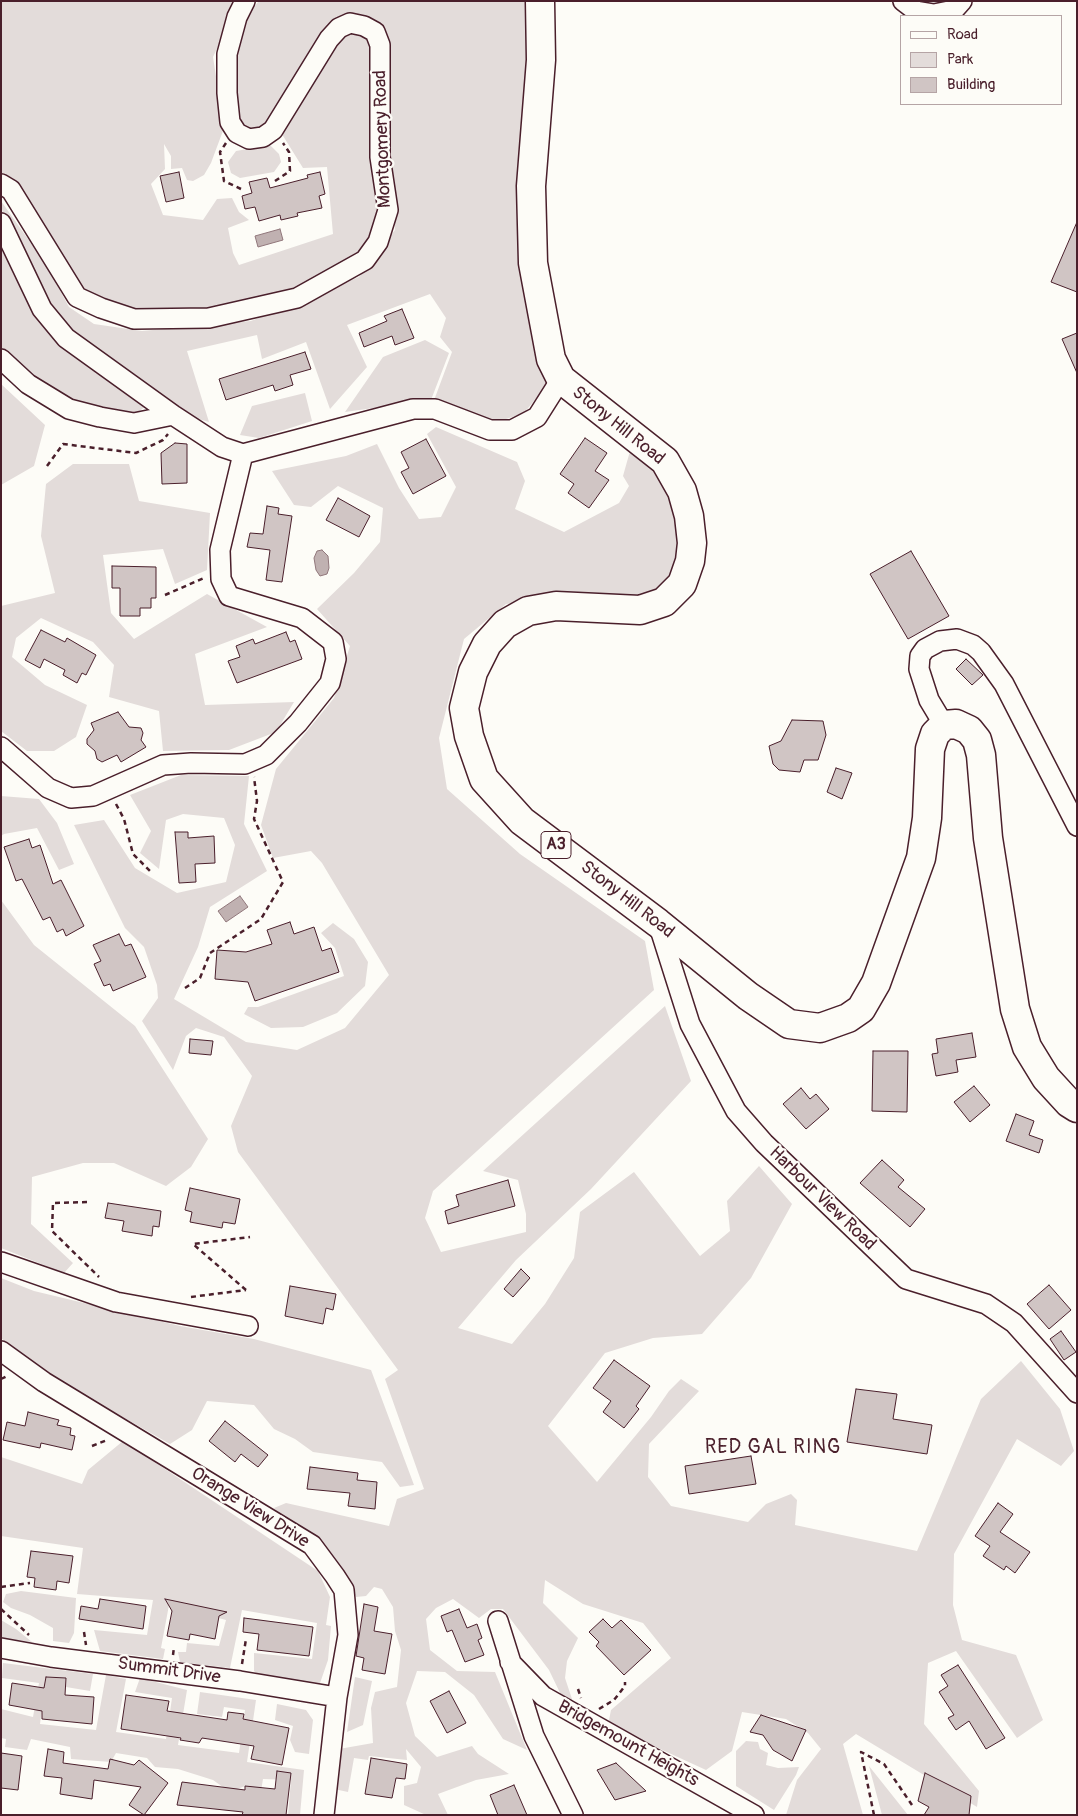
<!DOCTYPE html>
<html>
<head>
<meta charset="utf-8">
<style>
	body { margin:0 }
	#map { position:relative; width:1078px; height:1816px; overflow:hidden; background:#fdfcf7; font-family:Pangolin,sans-serif }
	canvas { display:block }
	.frame { position:absolute; inset:0; border:2px solid #4a1f2b; pointer-events:none }
	.legend { position:absolute; left:900px; top:15px; width:162px; height:90px; box-sizing:border-box; background:#fdfcf7; border:1px solid #b5a4a5; margin:0; padding:6px 9px; list-style:none; font-size:15px; color:#4a1f2b }
	.legend li { display:flex; align-items:center; gap:10px; height:25px }
	.legend b { width:25px; border:1px solid #b5a4a5 }
</style>
</head>
<body>
<div id="map">
<canvas width="1078" height="1816"></canvas>
<div class="frame"></div>
<ul class="legend">
<li><b style="height:6px;background:#fdfcf7"></b>Road</li>
<li><b style="height:14px;background:#e3dcda"></b>Park</li>
<li><b style="height:14px;background:#d0c5c4"></b>Building</li>
</ul>
</div>
<script>
const context = document.querySelector('canvas').getContext('2d');
context.lineJoin = 'round';
function fill(path, color) {
  context.fillStyle = color;
  context.fill(path, 'evenodd');
}
function toPath(rows) {
  const path = new Path2D();
  for (const r of rows) {
    path.moveTo(r[0], r[1]);
    for (let i = 2; i < r.length; i += 2) path.lineTo(r[i], r[i + 1]);
  }
  return path;
}
function stroke(path, color, width, dash) {
  context.strokeStyle = color;
  context.lineWidth = width;
  context.lineCap = dash ? 'butt' : 'round';
  context.setLineDash(dash || []);
  context.stroke(path);
}
function write(font, color, halo, rows, align = 'center') {
  context.font = font + ' Pangolin,sans-serif';
  context.lineWidth = 4.5;
  context.setLineDash([]);
  context.textBaseline = 'middle';
  context.strokeStyle = halo;
  context.fillStyle = color;
  for (const [text, x, y, turn = 0] of rows) {
    context.save();
    context.translate(x, y);
    context.rotate((+turn || 0) * Math.PI / 180);
    context.textAlign = isNaN(turn) ? turn : align;
    if (halo) context.strokeText(text, 0, 0);
    context.fillText(text, 0, 0);
    context.restore();
  }
}
fill(toPath([
	[1,1,239,1,213,57,224,128,211,163,204,175,193,181,187,180,182,168,171,169,171,156,164,144,165,169,151,184,163,215,203,220,217,199,232,198,239,212,249,220,228,228,233,253,239,265,333,234,327,167,303,168,280,131,331,46,347,29,370,34,381,211,370,244,293,291,203,313,132,310,83,294,13,178,1,175],
	[259,1,532,1,526,273,548,384,524,413,497,422,433,403,452,352,440,337,446,318,430,294,347,325,367,367,330,409,306,342,262,359,257,335,187,351,209,422,181,414,58,319,3,216,1,201,45,263,69,307,94,324,142,331,251,321,359,277,395,230,388,125,387,36,362,16,340,16,264,127,247,128,239,116,231,63,244,18],
	[270,145,279,154,281,162,274,172,240,178,231,173,228,162,236,151],
	[1,242,21,285,146,406,133,416,98,409,56,396,1,350],
	[425,340,449,353,431,400,345,412,383,357],
	[1,384,45,425,34,466,1,485],
	[305,393,312,421,259,438,240,435,252,406],
	[436,427,517,462,525,481,515,509,564,532,619,503,629,486,623,476,632,444,666,485,682,534,667,586,637,599,583,596,506,604,464,639,439,738,447,789,520,854,645,941,654,990,433,1191,425,1218,441,1252,526,1232,526,1214,518,1180,483,1171,665,1006,691,1081,591,1189,516,1260,458,1328,512,1344,545,1304,574,1258,580,1212,634,1172,700,1256,730,1231,727,1201,759,1166,792,1204,751,1278,702,1334,653,1338,605,1353,548,1426,597,1482,651,1417,669,1391,681,1379,699,1391,649,1444,648,1477,671,1506,748,1522,766,1504,791,1494,797,1500,795,1525,917,1551,981,1399,1021,1361,1060,1409,1074,1451,1061,1466,1017,1439,954,1554,953,1605,962,1640,1016,1655,1043,1720,1017,1738,956,1651,928,1663,924,1724,979,1791,977,1807,856,1734,843,1744,863,1815,786,1815,797,1780,821,1749,808,1733,786,1719,742,1712,732,1751,706,1770,608,1725,611,1710,671,1658,643,1623,583,1604,545,1580,543,1603,578,1638,567,1661,565,1678,574,1705,562,1697,549,1670,503,1609,491,1609,479,1618,453,1599,436,1608,426,1619,430,1650,457,1671,495,1672,527,1750,503,1739,474,1695,445,1672,417,1671,406,1703,415,1736,437,1757,472,1746,478,1754,509,1774,476,1780,438,1794,448,1815,426,1815,404,1805,404,1786,417,1783,421,1767,406,1749,407,1760,369,1756,368,1760,354,1758,348,1792,334,1789,339,1749,373,1743,371,1708,375,1692,397,1687,401,1650,395,1631,393,1607,382,1589,374,1587,366,1596,356,1597,347,1576,318,1541,284,1521,274,1508,286,1503,389,1526,397,1499,424,1489,385,1379,398,1370,238,1152,231,1126,252,1076,224,1037,196,1028,186,1036,173,1070,142,1021,158,998,157,985,144,947,125,928,74,825,104,820,135,868,177,893,226,882,235,845,224,818,183,814,166,820,159,869,140,853,151,831,130,795,181,775,249,776,244,824,267,871,210,907,198,947,174,999,246,1042,297,1050,345,1028,389,975,322,863,311,851,273,858,261,825,276,769,334,698,350,646,317,609,354,573,380,542,383,508,338,486,311,507,294,505,272,471,346,456,377,444,399,488,419,519,441,517,456,487,427,434],
	[73,464,129,464,139,501,210,513,207,570,175,584,163,549,103,555,111,613,134,639,207,594,267,627,195,654,205,705,294,702,276,732,229,750,163,751,159,711,109,697,114,665,93,642,41,618,16,638,12,657,45,685,87,705,76,737,54,751,27,751,1,731,1,606,55,593,41,536,46,484],
	[1,796,39,799,57,823,74,864,59,870,37,828,4,834,1,836],
	[1,900,34,945,135,1026,208,1139,191,1167,166,1186,114,1163,83,1163,32,1177,31,1224,73,1263,64,1273,1,1248],
	[333,923,354,939,368,962,365,986,337,1013,303,1027,271,1028,244,1014,248,1007,258,1007,344,976,335,948,321,933],
	[1,1278,34,1291,180,1326,254,1339,371,1370,414,1485,400,1487,382,1462,313,1452,295,1439,274,1429,254,1405,207,1401,192,1430,170,1444,47,1374,1,1338],
	[123,1441,318,1571,330,1597,326,1625,331,1626,328,1660,319,1686,260,1677,254,1671,254,1653,312,1659,317,1623,242,1610,230,1668,180,1662,178,1652,186,1652,187,1643,219,1646,226,1620,169,1605,161,1648,165,1649,163,1659,100,1651,94,1630,147,1635,153,1600,77,1594,83,1548,1,1536,1,1457,82,1484,88,1470],
	[21,1591,76,1598,74,1633,69,1643,53,1641,53,1628,30,1615,11,1608,3,1602,6,1594],
	[1,1620,16,1629,32,1642,1,1638],
	[3,1663,93,1674,90,1691,66,1687,66,1678,46,1677,40,1724,96,1730,106,1675,126,1679,116,1732,166,1739,172,1698,135,1692,140,1678,187,1690,178,1745,239,1753,245,1710,224,1707,222,1717,197,1714,200,1692,256,1700,247,1762,304,1770,300,1815,288,1815,291,1780,263,1779,261,1791,245,1786,230,1792,213,1780,178,1769,155,1767,147,1758,116,1753,111,1762,71,1759,70,1747,31,1739,27,1750,5,1747,6,1739,1,1738,1,1709,33,1717,39,1683,2,1678],
	[355,1677,372,1681,363,1725,347,1732],
	[277,1704,306,1710,313,1720,309,1754,295,1752,290,1740,293,1726,275,1720],
	[746,1741,758,1742,760,1749,768,1753,766,1765,778,1768,799,1767,796,1775,774,1810,736,1786,736,1751],
	[869,1766,908,1815,882,1815]
]), '#e3dcda');
const water = toPath([
	[280,229,283,240,258,247,255,236,280,229],
	[322,550,328,556,329,568,327,574,320,576,316,570,314,558,317,551,322,550],
	[240,896,248,907,226,922,218,911,240,896]
]);
fill(water, '#c0b1b1');
stroke(water, '#91777b', 1);
const building = toPath([
	[179,172,184,198,166,202,160,176,179,172],
	[320,172,325,194,319,196,322,208,297,213,298,216,281,220,280,215,259,221,255,207,245,209,242,196,252,193,249,182,267,178,270,188,308,178,307,175,320,172],
	[1077,222,1077,292,1051,282,1077,222],
	[402,309,414,338,395,345,392,336,364,347,359,333,387,321,384,316,402,309],
	[1077,333,1077,373,1062,339,1077,333],
	[305,352,311,369,290,375,293,385,275,391,273,385,226,400,219,379,305,352],
	[585,438,607,453,595,471,609,480,589,508,568,493,574,484,560,474,585,438],
	[426,439,446,476,413,494,401,472,409,468,401,452,426,439],
	[175,443,187,444,187,483,162,484,161,453,175,443],
	[338,498,370,516,359,537,326,520,338,498],
	[267,506,279,508,278,514,292,516,282,582,266,580,270,550,247,547,250,533,263,534,267,506],
	[911,551,949,616,908,639,870,574,911,551],
	[112,566,156,567,156,598,151,598,151,608,140,608,140,616,120,616,120,588,112,588,112,566],
	[41,630,65,642,67,638,96,655,86,675,82,673,77,683,63,675,65,670,44,659,40,668,25,660,41,630],
	[286,632,290,642,295,640,302,659,237,683,228,661,240,657,236,646,253,639,255,644,286,632],
	[966,659,983,675,972,685,956,669,966,659],
	[118,712,129,727,141,728,143,733,141,740,146,747,121,762,117,755,102,762,97,759,95,751,87,744,87,739,94,730,91,723,118,712],
	[792,720,823,721,826,735,818,760,804,760,800,772,779,770,773,764,769,746,781,741,792,720],
	[836,768,852,773,842,799,827,792,836,768],
	[175,832,188,832,188,838,214,836,215,863,195,864,196,882,179,883,175,832],
	[29,839,32,848,40,845,53,884,61,880,84,926,66,936,63,929,57,932,50,917,43,920,22,879,16,881,4,847,29,839],
	[290,922,294,934,314,927,322,951,331,948,339,972,255,1001,248,982,215,979,217,950,246,952,272,944,267,930,290,922],
	[119,934,125,946,131,944,146,977,113,991,110,984,104,986,94,964,101,961,93,945,119,934],
	[972,1033,976,1057,956,1060,958,1072,936,1076,932,1054,938,1053,936,1039,972,1033],
	[190,1039,213,1041,211,1055,189,1053,190,1039],
	[873,1051,908,1051,907,1112,872,1111,873,1051],
	[974,1086,990,1105,970,1122,954,1102,974,1086],
	[801,1088,810,1099,816,1094,829,1109,806,1129,783,1104,801,1088],
	[1016,1114,1034,1121,1029,1135,1043,1140,1039,1153,1006,1141,1016,1114],
	[882,1160,904,1180,898,1187,925,1209,910,1227,860,1183,882,1160],
	[508,1180,515,1206,448,1224,445,1211,459,1206,456,1195,508,1180],
	[190,1188,240,1199,235,1224,223,1222,222,1228,190,1222,192,1212,185,1210,190,1188],
	[108,1203,161,1211,159,1227,153,1226,152,1236,122,1231,124,1221,105,1218,108,1203],
	[521,1269,530,1278,513,1297,504,1289,521,1269],
	[1049,1285,1071,1310,1049,1329,1027,1304,1049,1285],
	[290,1286,336,1294,333,1310,326,1308,323,1324,285,1316,290,1286],
	[1061,1331,1076,1352,1064,1360,1050,1339,1061,1331],
	[614,1360,650,1386,636,1406,639,1409,624,1428,603,1412,611,1401,593,1388,614,1360],
	[856,1389,897,1394,893,1419,932,1425,927,1454,847,1442,856,1389],
	[28,1412,59,1420,57,1425,71,1428,70,1435,75,1436,72,1450,41,1443,40,1448,3,1440,7,1422,25,1426,28,1412],
	[225,1421,268,1455,258,1467,241,1454,235,1462,209,1441,225,1421],
	[751,1456,756,1484,689,1494,685,1466,751,1456],
	[310,1467,358,1473,357,1480,377,1482,375,1509,348,1506,350,1493,307,1489,310,1467],
	[998,1503,1013,1514,1000,1532,1030,1552,1015,1573,1006,1566,1004,1570,983,1556,990,1546,975,1536,998,1503],
	[31,1551,73,1556,69,1583,57,1581,56,1590,34,1587,35,1578,27,1577,31,1551],
	[100,1599,146,1606,143,1629,79,1619,81,1606,98,1609,100,1599],
	[165,1599,227,1612,219,1616,215,1639,190,1634,189,1640,167,1636,172,1611,165,1599],
	[364,1604,378,1607,374,1631,392,1634,385,1674,362,1670,364,1658,356,1656,364,1604],
	[459,1609,467,1628,477,1624,482,1638,478,1640,484,1655,465,1662,452,1630,447,1632,441,1616,459,1609],
	[244,1618,313,1627,309,1656,257,1650,259,1634,243,1632,244,1618],
	[603,1619,612,1628,621,1620,651,1650,624,1675,596,1646,599,1642,589,1632,603,1619],
	[958,1665,1005,1738,986,1749,969,1721,956,1730,948,1718,954,1715,939,1692,948,1686,941,1675,958,1665],
	[46,1677,66,1678,65,1695,94,1697,92,1724,42,1719,42,1711,9,1705,12,1683,44,1688,46,1677],
	[449,1691,466,1723,447,1733,430,1701,449,1691],
	[126,1695,169,1701,167,1711,227,1720,228,1712,244,1714,243,1719,289,1728,282,1765,251,1759,254,1746,202,1738,199,1743,180,1740,181,1738,121,1729,126,1695],
	[761,1715,806,1730,792,1761,773,1750,763,1735,750,1732,761,1715],
	[48,1749,64,1752,63,1763,108,1769,110,1759,134,1765,139,1760,168,1783,144,1815,129,1805,141,1787,94,1780,92,1799,60,1794,62,1778,44,1776,48,1749],
	[1,1753,22,1756,18,1790,1,1788,1,1753],
	[371,1758,407,1764,405,1779,396,1778,392,1798,365,1794,371,1758],
	[616,1763,646,1791,615,1800,597,1770,616,1763],
	[277,1771,291,1773,286,1815,242,1815,243,1812,177,1805,182,1782,245,1790,245,1786,275,1789,277,1771],
	[925,1773,971,1796,969,1815,924,1815,929,1807,918,1801,925,1773],
	[514,1785,527,1815,498,1815,490,1795,514,1785]
]);
fill(building, '#d0c5c4');
stroke(building, '#4a1f2b', 1);
const street = toPath([
	[903,1,916,11,934,14,954,10,962,1],
	[1,184,11,190,77,297,101,308,134,319,209,318,297,298,365,260,378,242,388,210,380,157,380,45,375,32,364,26,350,23,339,28,329,39,273,130,263,137,249,139,237,133,230,122,227,93,227,54,237,17,245,1],
	[1,223,42,309,66,338,173,415,222,447,243,454,413,409,435,409,490,430,512,430,537,417,561,379],
	[1,359,28,384,69,409,100,417,134,423,173,415],
	[944,725,929,700,919,669,920,656,925,649,940,641,957,639,973,645,981,652,1004,684,1077,826],
	[1,747,48,788,71,798,93,796,163,765,191,763,245,764,266,755,298,723,330,683,336,659,333,642,302,618,229,596,221,579,220,550,243,454],
	[658,923,690,1024,736,1111,764,1143,906,1279,986,1304,1014,1323,1077,1393],
	[1,1262,116,1302,248,1326],
	[1,1351,44,1382,312,1545,335,1576,344,1590,348,1635,337,1697,324,1815],
	[498,1621,534,1736,573,1815],
	[1,1648,51,1657,240,1681,337,1697],
	[510,1662,543,1696,754,1815]
]);
const primary = toPath([
	[540,1,541,60,531,186,533,263,551,359,561,379,665,461,682,491,689,516,692,543,690,561,682,584,664,602,640,610,556,606,528,611,505,624,487,644,473,672,464,708,469,736,484,779,522,821,658,923,748,996,789,1024,820,1028,848,1018,861,1009,876,983,921,858,927,818,930,749,935,734,944,725,956,724,969,730,977,740,981,755,988,838,1015,1009,1027,1047,1046,1078,1069,1103,1077,1108]
]);
stroke(street, '#4a1f2b', 22);
stroke(primary, '#4a1f2b', 31);
stroke(toPath([
	[226,143,220,152,224,181,241,189],
	[275,181,290,171,289,152,283,143],
	[47,466,63,444,136,453,163,440,168,434],
	[165,595,204,578],
	[116,804,124,819,133,854,152,873],
	[185,988,200,978,210,953,261,919,283,882,254,819,257,801,254,777],
	[87,1202,53,1203,52,1231,99,1277],
	[246,1290,193,1244,250,1237],
	[191,1297,246,1290],
	[1,1379,7,1376],
	[92,1446,107,1440],
	[1,1587,30,1583],
	[1,1609,29,1635],
	[84,1632,86,1645],
	[173,1655,174,1647],
	[242,1664,246,1639],
	[578,1689,581,1698],
	[599,1709,614,1700,625,1686,625,1682],
	[874,1815,861,1752,884,1764,912,1805]
]), '#4a1f2b', 2.5, [5, 4]);
stroke(street, '#fdfcf7', 19);
stroke(primary, '#fdfcf7', 28);
for (const [x, y, w] of [
	[556,845,30]
]) {
  const box = new Path2D();
  box.roundRect(x - w / 2, y - 13.5, w, 27, 4);
  context.fillStyle = '#fdfcf7';
  context.fill(box);
  stroke(box, '#4a1f2b', 1);
}
write('bold 16px', '#4a1f2b', null, [
	["A3",556,845]
]);
write('18px', '#4a1f2b', '#fdfcf7', [
	["Montgomery Road",383,139,-92],
	["Stony Hill Road",618,426,39],
	["Stony Hill Road",627,900,38],
	["Harbour View Road",822,1199,44],
	["Orange View Drive",250,1508,32],
	["Summit Drive",169,1671,8],
	["Bridgemount Heights",628,1744,29]
]);
context.letterSpacing = '1px';
write('20px', '#4a1f2b', '#fdfcf7', [
	["RED GAL RING",773,1448]
]);
context.letterSpacing = '0px';
</script>
</body>
</html>
